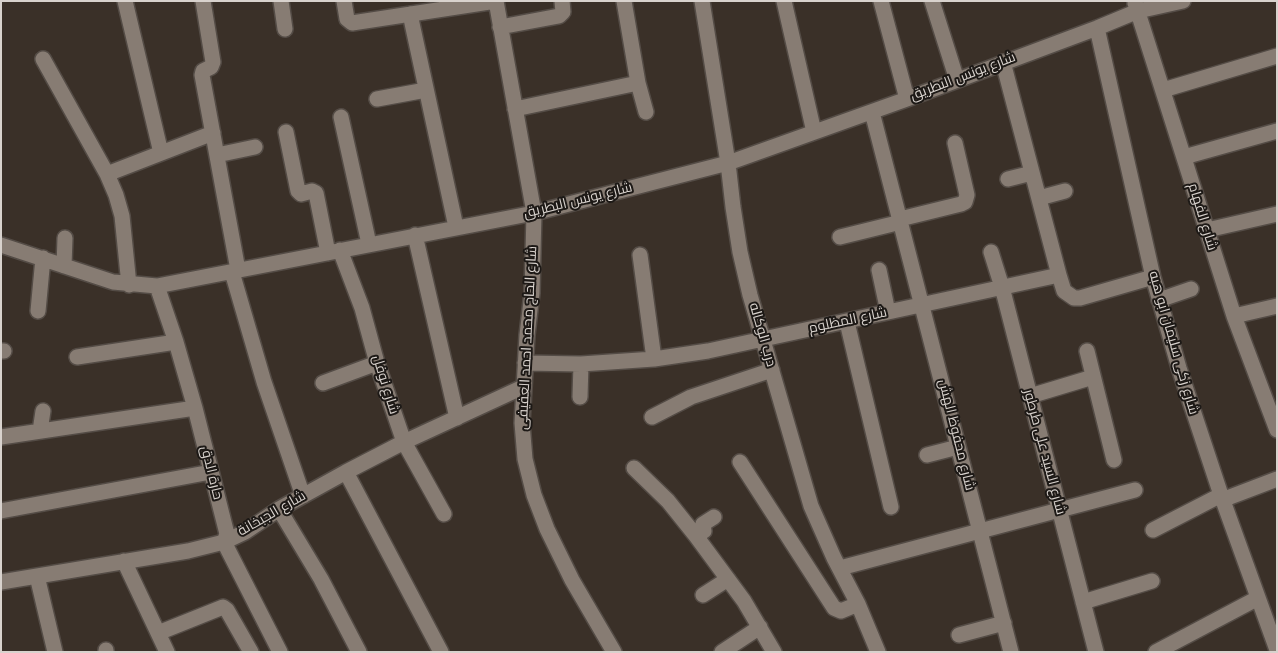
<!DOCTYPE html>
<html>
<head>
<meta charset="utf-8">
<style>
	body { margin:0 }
	#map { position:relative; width:1278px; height:653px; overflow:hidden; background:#3a3028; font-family:Poppins,sans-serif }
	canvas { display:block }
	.frame { position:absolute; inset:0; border:2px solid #d8d2cd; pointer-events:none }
</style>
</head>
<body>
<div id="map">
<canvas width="1278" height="653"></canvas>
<div class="frame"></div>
</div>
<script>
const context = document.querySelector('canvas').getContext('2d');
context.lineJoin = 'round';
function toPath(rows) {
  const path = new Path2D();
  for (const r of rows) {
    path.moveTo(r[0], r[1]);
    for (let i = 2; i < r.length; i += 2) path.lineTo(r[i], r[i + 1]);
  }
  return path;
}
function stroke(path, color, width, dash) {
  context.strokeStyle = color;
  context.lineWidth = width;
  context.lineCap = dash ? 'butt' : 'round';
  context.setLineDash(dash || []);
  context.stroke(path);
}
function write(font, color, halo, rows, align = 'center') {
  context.font = font + ' Poppins,Cairo,sans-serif';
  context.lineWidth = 4;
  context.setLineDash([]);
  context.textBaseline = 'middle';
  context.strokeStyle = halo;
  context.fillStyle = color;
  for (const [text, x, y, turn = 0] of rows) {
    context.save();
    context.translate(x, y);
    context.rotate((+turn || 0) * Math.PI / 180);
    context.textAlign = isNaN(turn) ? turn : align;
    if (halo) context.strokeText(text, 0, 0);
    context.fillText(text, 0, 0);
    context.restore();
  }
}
const minor = toPath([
	[125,1,161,153],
	[203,1,213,62,211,67,203,71,202,75,238,270],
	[281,1,285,29],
	[344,1,347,19,352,23,496,1],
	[496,1,534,213,532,293,527,335,522,423,525,459,534,495,547,529,572,580,614,652],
	[624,1,638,83,646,112],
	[702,1,728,163,733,207,740,252,750,295,811,506,834,558,858,604,878,652],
	[784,1,814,132],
	[881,1,907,99],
	[932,1,957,80],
	[1135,3,1234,316,1277,430],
	[410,14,456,227],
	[500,27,559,16,563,12,562,1],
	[1097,28,1153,277,1179,368,1221,495,1277,650],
	[43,59,107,174,116,195,122,216,129,285],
	[1003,62,1059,275],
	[1163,90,1277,56],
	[377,99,426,90],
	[515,109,638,83],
	[872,112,1011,652],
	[341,117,369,244],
	[286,132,298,191,301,194,312,191,316,193,328,253],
	[217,155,255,147],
	[1184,157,1277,131],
	[107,174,213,133],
	[1008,179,1032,173],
	[1039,198,1065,191],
	[900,219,961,204,965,202,967,195,955,143],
	[1207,230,1277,214],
	[415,235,457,418],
	[840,237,901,222],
	[1,245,113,282,157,286,534,213,728,163,907,99,1097,28,1138,11,1183,1],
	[340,250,362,308,377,363,404,442,444,514],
	[991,252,1002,287,1096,652],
	[640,255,654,359],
	[64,266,65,238],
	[879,270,888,312],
	[232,272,264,382,303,496],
	[157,286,176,342,195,408,227,534,224,542,280,652],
	[1159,300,1191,289],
	[38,311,43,258],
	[1234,316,1277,306],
	[847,322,891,507],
	[1,351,4,351],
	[1087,351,1114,460],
	[77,357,176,342],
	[525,363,581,364,654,359,708,351,1059,275,1064,291,1074,298,1080,298,1153,277],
	[323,383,377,363],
	[1030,396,1093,377],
	[580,397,581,364],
	[652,417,691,397,772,370],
	[40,431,43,411],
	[1,437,195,408],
	[927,455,958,447],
	[740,462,834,608,841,611,858,604],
	[634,468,668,501,696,536,744,601,774,652],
	[346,472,441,652],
	[1222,500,1277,479],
	[279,509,321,579,359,652],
	[1,511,211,472],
	[1153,530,1221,495],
	[696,536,704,531,703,524,714,517],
	[124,561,167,652],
	[840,568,1135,490],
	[37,576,55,652],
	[1,582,188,551,224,542,245,532,279,509,346,472,404,442,523,387],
	[703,595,728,579],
	[1083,602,1152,581],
	[158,633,223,607,227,610,251,652],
	[959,635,1004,623],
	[106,650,106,652],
	[722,652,760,627],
	[1156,652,1258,598]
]);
stroke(minor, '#544c46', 18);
stroke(minor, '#877c73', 15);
write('14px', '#d8d2cd', '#1d1916', [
	["شارع يونس البطريق",963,77,-21],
	["شارع يونس البطريق",578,201,-14],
	["شارع الفهام",1202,217,73],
	["شارع المظلوم",848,321,-12],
	["درب الوكاله",762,335,74],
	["شارع الحاج محمد احمد العفيفى",528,338,-87],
	["شارع زكى سليمان ابو هبه",1173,343,74],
	["شارع نوفل",385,385,73],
	["شارع محفوظ الهش",956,435,76],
	["شارع السيد على طرطور",1044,452,75],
	["حارة الدق",211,473,76],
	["شارع الجبخانة",272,514,-30]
]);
</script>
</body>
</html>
